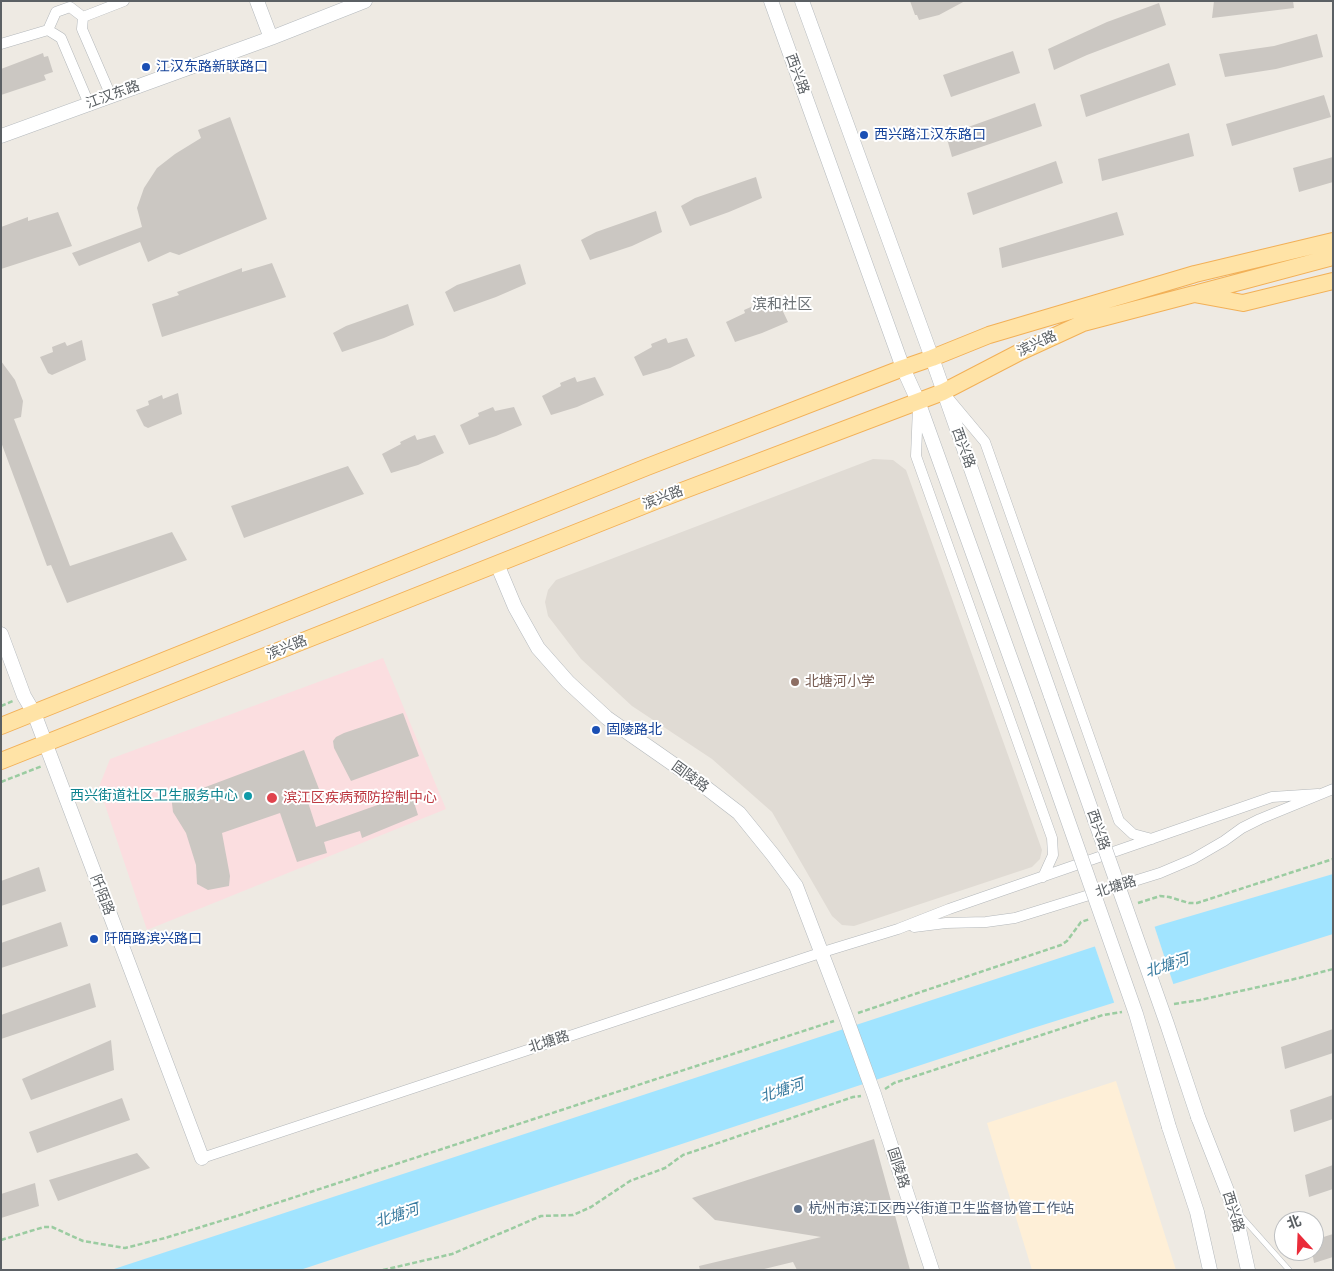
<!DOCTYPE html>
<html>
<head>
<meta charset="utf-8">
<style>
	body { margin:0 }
	#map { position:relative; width:1334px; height:1271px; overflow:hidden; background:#eeeae3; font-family:Karla,"Noto Sans SC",sans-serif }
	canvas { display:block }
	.frame { position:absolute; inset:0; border:2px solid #5b6064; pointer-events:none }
	.north { position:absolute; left:1274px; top:1211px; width:50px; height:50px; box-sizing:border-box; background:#fff; border:1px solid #bdbfc1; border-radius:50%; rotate:340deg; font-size:14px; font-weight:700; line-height:20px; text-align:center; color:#5b6064 }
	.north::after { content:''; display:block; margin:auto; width:18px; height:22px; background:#ea2c3a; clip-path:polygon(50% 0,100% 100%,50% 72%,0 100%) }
</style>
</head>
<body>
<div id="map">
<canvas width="1334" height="1271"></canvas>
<div class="frame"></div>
<div class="north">北</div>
</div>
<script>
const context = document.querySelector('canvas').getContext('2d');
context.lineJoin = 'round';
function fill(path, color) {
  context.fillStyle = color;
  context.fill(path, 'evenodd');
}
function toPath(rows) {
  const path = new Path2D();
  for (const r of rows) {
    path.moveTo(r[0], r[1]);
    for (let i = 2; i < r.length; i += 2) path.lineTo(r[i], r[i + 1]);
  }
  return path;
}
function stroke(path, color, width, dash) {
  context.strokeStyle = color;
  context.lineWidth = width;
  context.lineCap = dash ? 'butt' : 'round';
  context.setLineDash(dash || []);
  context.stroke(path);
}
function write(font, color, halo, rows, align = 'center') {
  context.font = font + ' Karla,"Noto Sans SC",sans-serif';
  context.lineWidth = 4;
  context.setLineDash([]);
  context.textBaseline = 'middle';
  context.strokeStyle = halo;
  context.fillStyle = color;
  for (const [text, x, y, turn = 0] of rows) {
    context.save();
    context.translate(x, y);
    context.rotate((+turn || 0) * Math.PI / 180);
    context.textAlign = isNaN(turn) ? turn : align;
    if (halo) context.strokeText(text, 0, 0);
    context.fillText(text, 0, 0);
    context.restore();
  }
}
fill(toPath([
	[1116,1081,1176,1270,1032,1270,987,1123]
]), '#feefd7');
fill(toPath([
	[873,459,893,460,906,470,1042,850,1040,859,1032,867,854,926,842,925,832,916,772,812,712,759,632,706,581,659,548,616,545,602,548,590,556,580]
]), '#e0dbd4');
fill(toPath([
	[383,658,446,809,147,930,99,787,110,759]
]), '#fbdee0');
fill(toPath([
	[1333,874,1333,934,1030,1029,300,1270,111,1270,1160,925]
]), '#a1e4ff');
fill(toPath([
	[1154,925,1174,986,1115,1005,1094,944]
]), '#eeeae3');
fill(toPath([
	[910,1,965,1,939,15,919,20,917,15,915,15],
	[1214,1,1293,1,1294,8,1212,18],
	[1159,3,1166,25,1087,55,1054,70,1048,49,1107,22],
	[1317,34,1323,57,1276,69,1225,77,1219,54,1274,46],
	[1013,51,1020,73,951,97,943,75],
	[43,53,44,57,48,56,53,72,44,75,46,80,1,95,1,69],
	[1169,63,1176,85,1086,117,1080,95],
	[1324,95,1331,117,1232,146,1226,124],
	[1035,103,1042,126,952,157,946,135],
	[230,117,267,219,179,255,170,252,148,262,140,242,79,266,72,253,142,227,137,208,144,188,157,168,175,154,201,138,198,130],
	[1189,133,1194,156,1102,181,1098,159],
	[1333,157,1333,182,1299,192,1293,168],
	[1056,161,1063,183,973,215,967,193],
	[756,177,762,198,729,212,690,226,681,206,695,198],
	[656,211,662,232,632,246,590,260,581,240,596,232],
	[58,212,72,246,1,269,1,227,28,217,28,221],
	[1117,212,1124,235,1002,268,999,248],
	[272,263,286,297,162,337,152,304,179,295,177,292,242,268,242,272],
	[520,264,526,284,496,297,454,312,445,292,457,285],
	[779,303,788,322,762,333,735,342,726,322,745,313,744,310,758,304,760,308],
	[408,304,414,325,384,338,342,352,333,333,346,326],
	[666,338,668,343,687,338,695,356,670,368,643,376,634,357,652,347,651,344],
	[82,340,86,360,52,375,48,373,40,357,53,352,52,347,65,342,67,346],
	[1,361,15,380,23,401,21,417,14,419,70,566,172,532,187,560,67,603,51,565,47,566,1,442],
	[575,377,577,382,595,377,604,395,577,407,551,415,542,396,561,386,560,383],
	[178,393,182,414,148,428,144,426,136,410,149,405,148,401,162,395,163,399],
	[493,407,495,411,514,407,522,425,496,436,469,445,460,425,479,416,478,413],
	[415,435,417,440,435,435,444,453,418,465,391,473,382,454,401,444,400,442],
	[348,466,364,494,244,538,231,506],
	[403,713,419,756,351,781,334,748,333,741,336,737,344,733],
	[304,750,319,789,309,792,310,795,306,796,316,827,411,793,418,815,362,838,360,831,324,842,327,853,297,862,280,813,222,833,230,876,229,886,208,890,197,884,196,865,186,833,173,812,171,795,182,788,195,791],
	[39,867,46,891,1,906,1,881],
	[61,922,68,946,1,968,1,943],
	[90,983,96,1007,1,1039,1,1015],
	[1333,1029,1333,1053,1285,1069,1281,1047],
	[111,1040,114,1070,31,1100,22,1079],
	[1333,1095,1333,1119,1294,1132,1290,1110],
	[122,1098,130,1120,37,1153,29,1132],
	[874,1139,910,1270,797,1270,793,1262,760,1270,700,1270,699,1266,821,1237,715,1220,692,1198],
	[137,1153,150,1168,58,1201,49,1180],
	[1333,1165,1333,1189,1309,1197,1305,1175],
	[35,1183,39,1206,1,1218,1,1194],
	[1333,1234,1333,1257,1314,1263,1312,1251,1314,1251,1314,1240]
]), '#cbc7c2');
const lane = toPath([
	[1241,1216,1289,1270]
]);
const street = toPath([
	[83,17,82,29,111,96],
	[48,30,61,38,89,104],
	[1,44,48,30,56,12,70,7,83,17,124,1],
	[949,399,985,442,1119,821,1133,834,1152,839],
	[918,407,916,456,1052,838,1053,855,1043,877],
	[914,927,946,923,986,922,1015,918,1160,873,1193,859,1224,841,1242,828,1260,819,1333,789],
	[202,1158,823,952,898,929,949,909,1272,797,1318,794]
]);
const secondary = toPath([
	[257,1,271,38],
	[771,1,903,368,918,401,1027,704],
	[802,1,932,358,1051,696],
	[1,136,271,38,365,1],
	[497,564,515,607,538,648,568,682,607,718,696,780,739,813,773,855,796,886,846,1017,874,1094,932,1270],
	[1,634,24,696,34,713,202,1158],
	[1198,1117,1235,1211,1248,1270],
	[1169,1127,1197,1212,1210,1270]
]);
const primary = toPath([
	[1198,293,1333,257],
	[1,726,647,467,903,368,932,358,989,335,1195,274,1333,241],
	[1,761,658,500,943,392,1020,352,1083,323,1194,294,1243,303,1333,281]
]);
stroke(lane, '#b3b7ba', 6);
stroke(street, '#b3b7ba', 11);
stroke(secondary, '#b4b9bd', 15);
stroke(primary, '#f2b057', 18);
stroke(toPath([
	[1,706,13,701],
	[1,782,42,766],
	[1138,903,1160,896,1169,897,1189,903,1197,903,1333,859],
	[1174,1004,1200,1000,1299,978,1333,969],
	[858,1013,1061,945,1067,941,1081,922,1090,919],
	[885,1089,894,1083,1103,1015,1122,1012],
	[1,1240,44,1227,52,1227,83,1241,125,1248,165,1238,240,1215,834,1021],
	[383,1270,452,1254,541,1216,573,1215,591,1207,630,1181,665,1168,683,1155,853,1097,861,1096]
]), '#9bcca1', 2.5, [5, 2.5]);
stroke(lane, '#fff', 5);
stroke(street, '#fff', 10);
stroke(secondary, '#fff', 14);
stroke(primary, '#ffe3a6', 16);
const secondaryBridge = toPath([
	[1051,696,1167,1024,1198,1117],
	[1027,704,1136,1014,1169,1127]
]);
stroke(secondaryBridge, '#b4b9bd', 15, []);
stroke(secondaryBridge, '#fff', 14);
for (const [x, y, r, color] of [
	[146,67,5,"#1a4fb4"],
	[864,135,5,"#1a4fb4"],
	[795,682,5,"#8d6e63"],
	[596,730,5,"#1a4fb4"],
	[248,796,5,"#0f9aa8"],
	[272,798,6,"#e0444e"],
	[94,939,5,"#1a4fb4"],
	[798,1209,5,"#5c6f8a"]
]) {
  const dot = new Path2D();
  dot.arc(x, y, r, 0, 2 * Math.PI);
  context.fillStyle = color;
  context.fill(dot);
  stroke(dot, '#fff', 2);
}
write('14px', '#164399', '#fff', [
	["江汉东路新联路口",156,67],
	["西兴路江汉东路口",874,135],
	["固陵路北",606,730],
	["阡陌路滨兴路口",104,939]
], 'left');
write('14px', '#5b6064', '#fff', [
	["西兴路",797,74,70],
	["江汉东路",113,95,-20],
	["滨兴路",1037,344,-25],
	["西兴路",963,448,70],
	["滨兴路",663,498,-21],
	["滨兴路",287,648,-22],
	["固陵路",690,777,36],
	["西兴路",1098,830,71],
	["北塘路",1116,887,-17],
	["阡陌路",102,895,69],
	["北塘路",549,1042,-18],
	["固陵路",898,1168,72],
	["西兴路",1233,1212,73]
]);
write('14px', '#785e54', '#fff', [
	["北塘河小学",805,682]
], 'left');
write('14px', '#0d838f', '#fff', [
	["西兴街道社区卫生服务中心",238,796]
], 'right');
write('14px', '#be3a42', '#fff', [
	["滨江区疾病预防控制中心",283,798]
], 'left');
write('14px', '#4e5e75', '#fff', [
	["杭州市滨江区西兴街道卫生监督协管工作站",808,1209]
], 'left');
write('15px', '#6c7276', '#fff', [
	["滨和社区",782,305]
]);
write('italic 15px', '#397ba0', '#fff', [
	["北塘河",1167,966,-18],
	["北塘河",782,1091,-18],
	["北塘河",397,1216,-18]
]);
</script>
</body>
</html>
